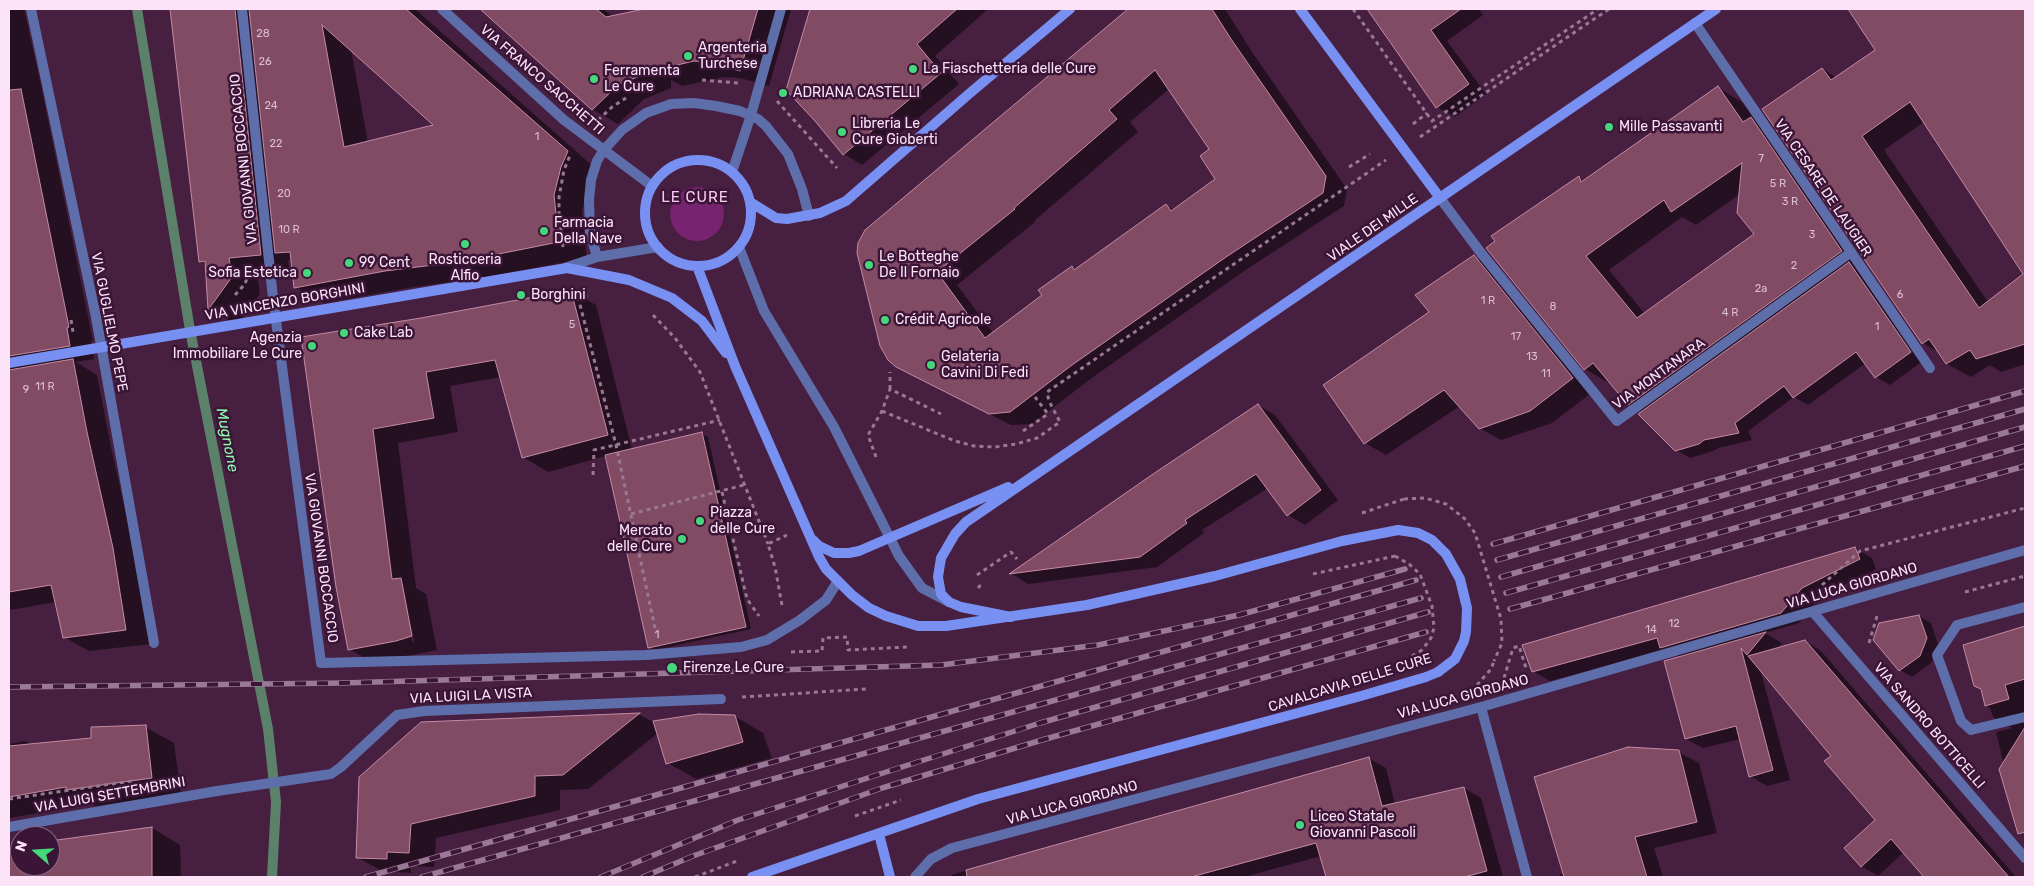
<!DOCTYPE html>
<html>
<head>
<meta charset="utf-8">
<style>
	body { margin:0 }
	#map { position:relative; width:2034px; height:886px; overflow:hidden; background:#461f41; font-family:Rubik,sans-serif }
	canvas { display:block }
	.frame { position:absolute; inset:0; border:10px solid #fce3f8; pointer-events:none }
	.north { position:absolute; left:10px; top:826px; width:50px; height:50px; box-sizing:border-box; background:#3b1537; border:1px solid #886784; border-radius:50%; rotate:289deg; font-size:14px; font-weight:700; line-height:20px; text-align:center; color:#fce3f8 }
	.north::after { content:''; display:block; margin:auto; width:18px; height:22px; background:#44d77b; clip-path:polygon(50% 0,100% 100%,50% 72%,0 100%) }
</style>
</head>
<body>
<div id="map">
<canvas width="2034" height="886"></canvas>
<div class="frame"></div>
<div class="north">N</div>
</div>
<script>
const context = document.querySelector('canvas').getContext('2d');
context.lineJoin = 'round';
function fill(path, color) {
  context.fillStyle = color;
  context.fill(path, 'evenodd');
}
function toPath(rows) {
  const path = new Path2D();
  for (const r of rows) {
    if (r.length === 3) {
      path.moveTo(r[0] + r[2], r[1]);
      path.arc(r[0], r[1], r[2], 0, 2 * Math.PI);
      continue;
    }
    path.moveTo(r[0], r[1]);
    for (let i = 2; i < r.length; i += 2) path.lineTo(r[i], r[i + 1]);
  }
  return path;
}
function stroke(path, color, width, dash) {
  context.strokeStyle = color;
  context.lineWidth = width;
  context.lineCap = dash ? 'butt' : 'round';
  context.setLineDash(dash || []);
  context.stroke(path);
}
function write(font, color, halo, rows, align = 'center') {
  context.font = font + ' Rubik,sans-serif';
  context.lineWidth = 5;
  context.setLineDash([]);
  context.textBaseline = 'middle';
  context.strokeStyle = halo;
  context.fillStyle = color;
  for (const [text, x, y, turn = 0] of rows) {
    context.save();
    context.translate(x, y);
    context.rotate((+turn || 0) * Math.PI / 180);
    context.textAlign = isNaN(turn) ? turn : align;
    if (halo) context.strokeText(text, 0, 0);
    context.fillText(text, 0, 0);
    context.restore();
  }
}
fill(toPath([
	[697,214,27]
]), '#782370');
fill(toPath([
	[9,9,24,9,41,85,93,341,91,341,94,359,76,362,97,375,111,447,137,563,150,644,89,651,64,637,56,602,10,610,9,655],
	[172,9,415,9,595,168,589,183,582,211,587,258,487,277,414,287,323,303,295,287,292,262,288,259,289,270,257,274,260,294,237,325,209,309,207,265,200,261],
	[351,49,436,126,368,143],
	[481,9,603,9,613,17,669,22,673,9,791,9,769,86,740,78,724,77,682,86,671,80,671,88,644,99,618,124,592,109],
	[810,9,988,9,935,56,959,84,862,165,844,154,816,120,787,89],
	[1131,9,1225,9,1252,52,1347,189,1344,206,1247,269,1093,377,1032,424,1011,425,896,366,866,231],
	[1169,89,1211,149,1217,179,1174,210,1167,206,1077,270,1072,267,1044,296,993,333,957,285,1035,222,1034,221,1138,132,1130,122],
	[1369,9,1479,9,1483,15,1447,41,1486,94,1455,117,1437,107],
	[1850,9,2025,9,2025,364,2001,372,1990,365,1971,377,1947,364,1940,353,1923,343,1823,69,1837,78,1877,50],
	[1924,122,2025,274,1988,302,1884,150],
	[1718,88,1742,102,1756,121,1775,132,1924,360,1890,385,1876,377,1866,363,1808,405,1794,397,1748,431,1752,440,1718,448,1713,451,1690,458,1676,450,1643,412,1629,404,1610,381,1609,383,1585,369,1579,178,1584,181],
	[1740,194,1755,234,1645,314,1609,270,1682,217,1696,225],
	[1474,257,1496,269,1594,391,1552,423,1501,440,1479,428,1460,406,1386,455,1365,443,1430,312],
	[571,291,596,305,632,450,702,434,708,437,751,629,655,650,649,647,606,456,548,472,523,457,501,377,450,386,458,432,398,443,416,588,426,594,437,650,374,663,349,649,302,338,422,319],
	[401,584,403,584,414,642,412,642],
	[1258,405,1275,415,1338,500,1305,525,1288,515,1268,488,1202,530,1204,533,1157,567,1028,584,1012,574],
	[1855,548,1872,558,1876,569,1820,597,1799,623,1765,633,1782,643,1777,649,1805,641,1821,651,2016,877,1926,877,1904,852,1878,876,1861,866,1877,820,1833,756,1760,669,1790,780,1767,786,1750,776,1740,739,1703,748,1686,739,1680,658,1666,650,1550,681,1533,671],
	[1919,616,1931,623,1938,645,1931,663,1912,677,1900,670],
	[2025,627,2025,806,2015,800,2004,765,1996,732,2012,728,1993,717,1990,708,1986,705,1981,689,1975,686,1964,645],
	[640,715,655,723,734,716,763,733,772,758,696,779,668,763,658,733,588,789,560,790,560,810,436,838,434,867,411,866,411,873,382,871,357,857,421,724],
	[145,727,174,743,181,794,96,806,93,804,9,818,9,744,25,741,32,745,93,740],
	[1678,752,1699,763,1717,833,1654,848,1663,877,1561,877,1560,874,1564,873],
	[1368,758,1386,768,1395,804,1464,788,1481,798,1503,877,1327,877,1321,856,1244,877,952,877,951,875],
	[152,828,180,845,181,877,9,877,9,849,20,847,20,866,50,866,50,842]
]), '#0007');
stroke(toPath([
	[137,9,190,330,268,729,276,802,272,877]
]), '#5c816b', 10);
const building = toPath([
	[170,9,235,9,261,255,229,258,232,277,208,310,205,261,199,262,170,9],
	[249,9,406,9,568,151,561,167,554,195,559,242,458,262,385,271,294,288,290,252,275,253,249,9],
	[322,25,390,86,433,125,344,147,322,25],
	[480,9,596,9,606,17,644,9,758,9,740,71,710,62,694,61,652,71,618,85,592,110,480,9],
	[810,9,957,9,917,44,941,73,843,155,815,121,786,90,810,9],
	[1128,9,1212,9,1231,39,1326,176,1323,193,1226,257,1072,365,1010,412,989,414,896,367,888,360,880,346,857,253,858,243,865,230,1128,9],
	[1155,70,1209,149,1200,156,1215,179,1171,211,1166,204,1074,270,1072,266,1038,290,1042,295,985,338,937,272,1015,209,1014,208,1117,119,1109,110,1155,70],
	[1367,9,1461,9,1431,30,1469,84,1436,108,1367,9],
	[1848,9,2025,9,2025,344,1976,359,1970,350,1946,364,1929,339,1922,344,1762,109,1822,68,1831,80,1875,50,1848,9],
	[1910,102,2023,274,1979,308,1862,136,1910,102],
	[1718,86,1743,122,1751,117,1842,251,1628,405,1593,363,1584,370,1486,248,1495,241,1491,236,1579,176,1581,182,1718,86],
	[1742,163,1737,213,1754,234,1637,318,1586,256,1664,200,1671,212,1742,163],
	[21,89,69,327,67,328,70,346,9,356,9,90,21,89],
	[1474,255,1573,378,1530,411,1479,429,1444,390,1364,444,1323,385,1429,312,1415,295,1474,255],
	[1849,262,1911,352,1875,378,1856,352,1793,398,1784,386,1735,423,1739,433,1704,440,1699,444,1675,451,1638,414,1849,262],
	[571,290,608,435,522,458,495,360,426,372,434,418,373,429,392,579,401,578,412,636,396,641,348,650,336,587,301,337,421,318,571,290],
	[73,359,87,432,113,548,126,630,63,638,51,585,9,592,9,370,73,359],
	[1258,404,1321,490,1287,516,1256,474,1185,520,1187,523,1140,557,1009,574,1156,472,1258,404],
	[702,432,746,627,648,648,605,455,702,432],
	[1855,547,1860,559,1802,588,1781,613,1660,648,1657,638,1532,672,1522,645,1855,547],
	[1919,615,1927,638,1920,656,1899,671,1873,640,1879,623,1919,615],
	[2025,626,2025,679,2005,685,2009,699,1985,706,1981,689,1974,686,1963,645,2025,626],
	[1766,632,1747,655,1741,648,1773,770,1749,777,1736,726,1685,739,1664,661,1766,632],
	[1805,640,1976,839,2009,877,1924,877,1891,839,1861,867,1844,848,1875,820,1824,761,1831,756,1748,656,1805,640],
	[640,713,563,775,535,776,535,796,411,824,409,853,387,852,387,859,356,858,359,777,421,722,640,713],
	[699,714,735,715,743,742,666,764,653,721,699,714],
	[146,725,152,778,66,790,66,787,9,797,9,746,91,738,91,727,146,725],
	[2025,727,2025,832,2018,834,1999,769,2025,727],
	[1628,747,1679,750,1697,822,1635,837,1647,877,1564,877,1534,777,1628,747],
	[1369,757,1382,806,1464,787,1487,871,1464,877,1326,877,1316,843,1191,877,967,877,966,870,1369,757],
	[152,827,152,877,9,877,9,848,20,846,20,866,50,866,50,841,152,827]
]);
fill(building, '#804b63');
stroke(building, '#c58ba4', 1);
stroke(toPath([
	[1353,9,1432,121,1598,9],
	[702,80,738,83],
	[777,101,837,168],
	[598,120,612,107,626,98],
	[1413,124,1427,113],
	[1420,137,1609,9],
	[1349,167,1370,154],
	[563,247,559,214,559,197,564,170,571,153],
	[576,291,578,297,588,296],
	[235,295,245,284,248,275],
	[578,297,616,445,656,633],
	[653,315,675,338,700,372,768,544],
	[71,320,73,332],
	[890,389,890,372],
	[882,411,955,441,974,446,995,447,1016,444,1037,438,1060,422,1049,401,1047,392,1386,160],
	[1023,431,1048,414,1035,397],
	[876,457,868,435,882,411,890,389,941,414],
	[593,475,594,450,720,420],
	[722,492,747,599,759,616],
	[1362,513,1404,499],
	[631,514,744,485],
	[1313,574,1395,556],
	[977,575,1011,552,1017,559],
	[1822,585,1860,551,2025,508],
	[978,588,983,582],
	[1965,592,2025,576],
	[782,605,775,567,768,544,787,535],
	[1869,643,1877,616],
	[791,652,822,651,823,638,847,637,848,650,907,647],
	[1412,656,1422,650],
	[1504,678,1513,648,1519,646,1527,671],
	[1477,685,1491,669,1494,661],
	[742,697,866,689],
	[9,799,132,781],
	[855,816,901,800],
	[695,877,737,861]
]), '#997894', 3, [4, 4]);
stroke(toPath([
	[2025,607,1957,625,1937,655,1961,721,1971,730,2025,717]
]), '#5e6eab', 10);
stroke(toPath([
	[31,9,96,317,154,643],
	[242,9,273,298,321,663,646,655,741,647,767,640,800,620,826,600,838,581],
	[442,9,564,120,652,186],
	[1695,23,1930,368],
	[732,172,751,115,781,9],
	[1440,198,1481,253,1617,421,1850,253],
	[739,247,764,311,834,427,899,556,922,588,949,602],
	[597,257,590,232,589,200,591,180,597,161,603,151,622,130,646,113,671,104,694,103,716,106,740,111,758,119,766,126,788,154,802,189,809,216],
	[565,268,597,257,658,247],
	[1813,612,2025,858],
	[1481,707,1527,877],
	[9,827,217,791,331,774,341,767,397,715,424,711,721,699],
	[915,877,931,859,952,848,1481,707,2025,550]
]), '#5e6eab', 10);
stroke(toPath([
	[1300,9,1440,198],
	[698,213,53],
	[750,202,776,218,787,219,820,213,846,201,970,93,1070,9],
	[697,266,735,366,819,557,826,569,852,595,869,608,886,616,918,626,946,626,1087,605,1215,576,1342,541,1398,530],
	[9,363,567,268,629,280,672,298,702,321,726,353],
	[813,540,819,546,834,553,849,553,859,551,1008,487],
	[1011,617,961,607,949,602,941,594,938,577,941,558,955,534,966,522,1716,9],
	[879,834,890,877],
	[752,877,978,799,1361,696,1426,677,1438,672]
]), '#7890f1', 10);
const rail = toPath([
	[1493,544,2025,391],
	[1497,560,2025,409],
	[1501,577,2025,427],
	[1506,593,2025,446],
	[1510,609,2025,466],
	[9,687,343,683,941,665,1098,645,1239,615,1405,569],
	[366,877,1416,580],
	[422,877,1421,598],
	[601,877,738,820,880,774,1040,723,1428,612],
	[643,877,693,856,882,788,1042,740,1426,632]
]);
stroke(rail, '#997995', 5.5);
stroke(rail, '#3b1537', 4, [11]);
stroke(toPath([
	[1404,499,1425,498,1446,504,1465,519,1475,533,1501,619,1502,643,1494,661],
	[1395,556,1409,564,1420,574,1432,606,1434,628,1431,638,1422,650]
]), '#997894', 3, [4, 4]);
stroke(toPath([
	[1398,530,1418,533,1432,540,1446,554,1460,579,1467,608,1466,632,1464,641,1455,659,1438,672]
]), '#7890f1', 10);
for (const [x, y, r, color] of [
	[688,56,5,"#44d77b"],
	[913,69,5,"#44d77b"],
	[594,79,5,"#44d77b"],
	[783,93,5,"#44d77b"],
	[1609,127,5,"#44d77b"],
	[842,132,5,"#44d77b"],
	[544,231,5,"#44d77b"],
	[465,244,5,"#44d77b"],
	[349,263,5,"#44d77b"],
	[869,265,5,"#44d77b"],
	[307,273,5,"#44d77b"],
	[521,295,5,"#44d77b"],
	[885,320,5,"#44d77b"],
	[344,333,5,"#44d77b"],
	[312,346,5,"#44d77b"],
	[931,365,5,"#44d77b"],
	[700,521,5,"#44d77b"],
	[682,539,5,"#44d77b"],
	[672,668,6,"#44d77b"],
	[1300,825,5,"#44d77b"]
]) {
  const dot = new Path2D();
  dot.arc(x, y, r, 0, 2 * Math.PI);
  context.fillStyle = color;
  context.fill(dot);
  stroke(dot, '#3b1537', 2);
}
write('11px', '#ddbdd3', null, [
	["28",263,34],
	["26",265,62],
	["24",271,106],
	["1",537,137],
	["22",276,144],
	["7",1761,159],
	["5 R",1778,184],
	["20",284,194],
	["3 R",1790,202],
	["10 R",289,230],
	["3",1812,235],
	["2",1794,266],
	["2a",1761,289],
	["6",1900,295],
	["1 R",1488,301],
	["8",1553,307],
	["4 R",1730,313],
	["5",572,325],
	["1",1877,327],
	["17",1516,337],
	["13",1532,357],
	["11",1546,374],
	["11 R",45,387],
	["9",26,390],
	["12",1674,624],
	["14",1651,630],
	["1",657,635]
]);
write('14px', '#fce3f8', '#3b1537', [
	["Argenteria",698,48],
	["Turchese",698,64],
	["La Fiaschetteria delle Cure",923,69],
	["Ferramenta",604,71],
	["Le Cure",604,87],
	["ADRIANA CASTELLI",793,93],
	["Libreria Le",852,124],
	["Cure Gioberti",852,140],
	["Mille Passavanti",1619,127],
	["Farmacia",554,223],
	["Della Nave",554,239],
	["Le Botteghe",879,257],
	["De Il Fornaio",879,273],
	["Rosticceria",465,260,"center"],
	["Alfio",465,276,"center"],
	["99 Cent",359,263],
	["Sofia Estetica",297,273,"right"],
	["Borghini",531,295],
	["Crédit Agricole",895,320],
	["Cake Lab",354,333],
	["Agenzia",302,338,"right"],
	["Immobiliare Le Cure",302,354,"right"],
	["Gelateria",941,357],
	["Cavini Di Fedi",941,373],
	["Piazza",710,513],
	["delle Cure",710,529],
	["Mercato",672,531,"right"],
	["delle Cure",672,547,"right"],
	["Firenze Le Cure",683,668],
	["Liceo Statale",1310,817],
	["Giovanni Pascoli",1310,833]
], 'left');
write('14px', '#fce3f8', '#3b1537', [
	["VIA FRANCO SACCHETTI",542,80,41],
	["VIA GIOVANNI BOCCACCIO",244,159,-96],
	["VIA CESARE DE LAUGIER",1823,188,56],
	["VIALE DEI MILLE",1373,228,-35],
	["VIA VINCENZO BORGHINI",285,302,-10],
	["VIA GUGLIELMO PEPE",109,322,79],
	["VIA MONTANARA",1659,374,-36],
	["VIA GIOVANNI BOCCACCIO",321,558,82],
	["VIA LUCA GIORDANO",1852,586,-16],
	["CAVALCAVIA DELLE CURE",1350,683,-17],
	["VIA LUIGI LA VISTA",471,696,-3],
	["VIA LUCA GIORDANO",1463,697,-15],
	["VIA SANDRO BOTTICELLI",1929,726,49],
	["VIA LUIGI SETTEMBRINI",110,795,-10],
	["VIA LUCA GIORDANO",1072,803,-15]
]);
context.letterSpacing = '1px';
write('15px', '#fbcaf3', '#3b1537', [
	["LE CURE",695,198]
]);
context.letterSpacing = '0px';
write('italic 15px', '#8dfaad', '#3b1537', [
	["Mugnone",227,440,79]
]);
</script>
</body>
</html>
